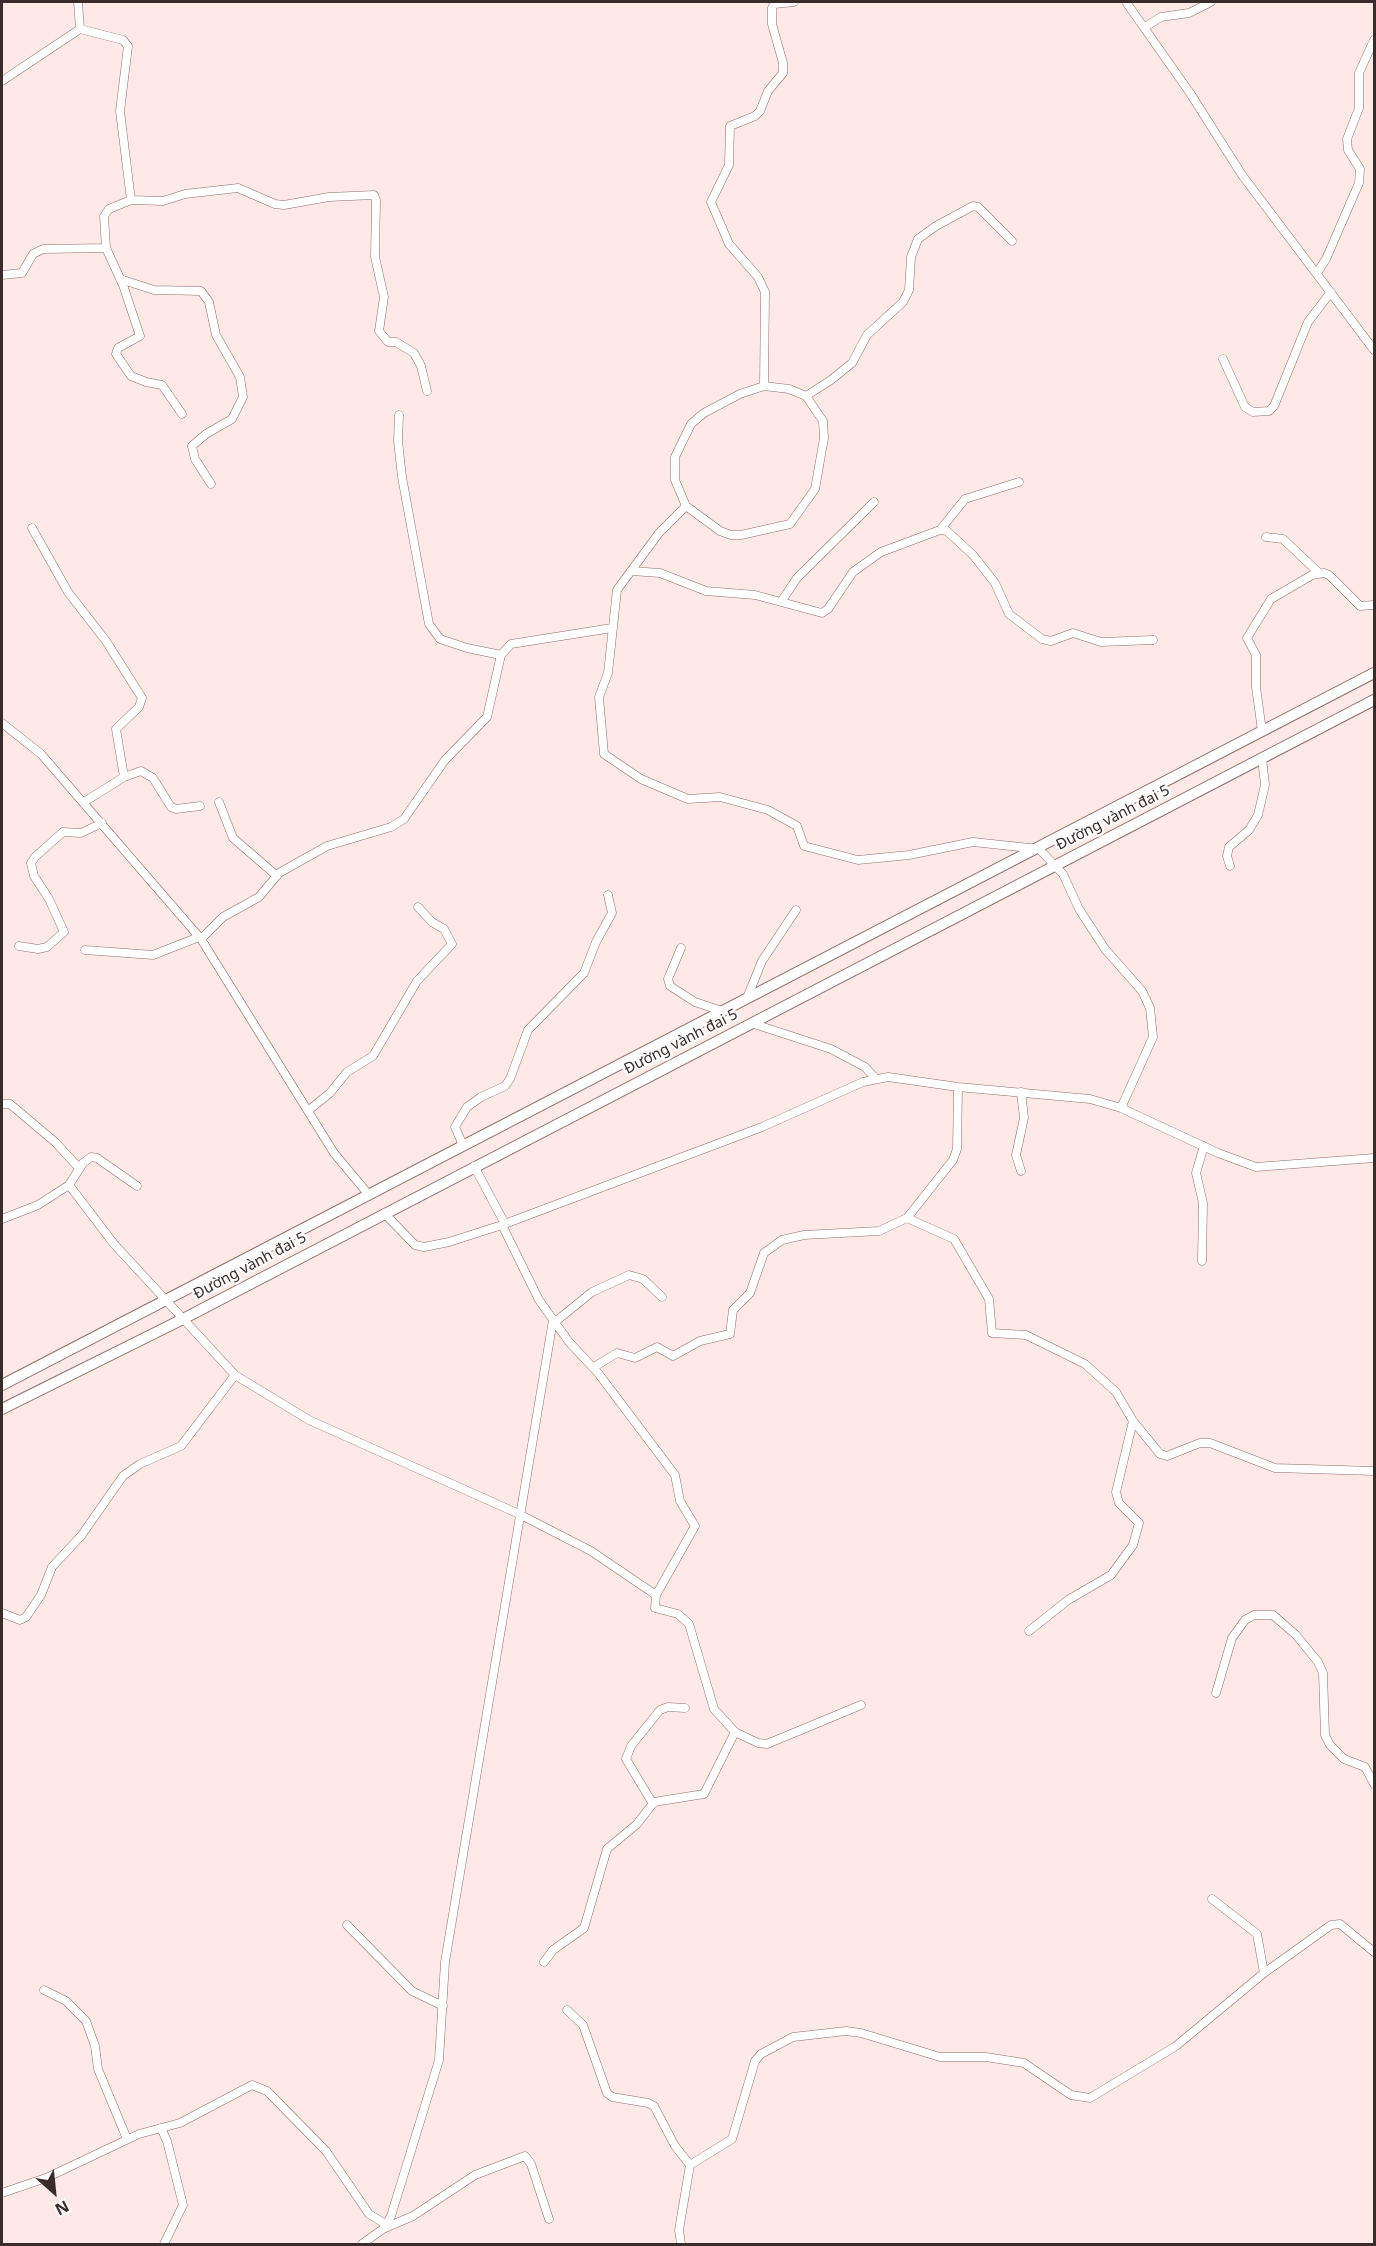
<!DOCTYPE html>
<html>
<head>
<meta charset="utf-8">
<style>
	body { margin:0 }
	#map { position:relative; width:1376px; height:2246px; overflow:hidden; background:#ffe9e6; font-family:"Noto Sans",sans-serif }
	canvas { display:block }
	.frame { position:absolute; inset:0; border:3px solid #3a2c2b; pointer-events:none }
	.north { position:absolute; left:24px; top:2162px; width:60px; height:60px; -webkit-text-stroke:4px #fcfcfc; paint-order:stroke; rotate:153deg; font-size:16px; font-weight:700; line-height:24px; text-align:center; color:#3a2c2b }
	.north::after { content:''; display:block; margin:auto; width:21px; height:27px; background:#3a2c2b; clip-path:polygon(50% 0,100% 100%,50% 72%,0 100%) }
</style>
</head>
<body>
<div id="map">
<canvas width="1376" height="2246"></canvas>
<div class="frame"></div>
<div class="north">N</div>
</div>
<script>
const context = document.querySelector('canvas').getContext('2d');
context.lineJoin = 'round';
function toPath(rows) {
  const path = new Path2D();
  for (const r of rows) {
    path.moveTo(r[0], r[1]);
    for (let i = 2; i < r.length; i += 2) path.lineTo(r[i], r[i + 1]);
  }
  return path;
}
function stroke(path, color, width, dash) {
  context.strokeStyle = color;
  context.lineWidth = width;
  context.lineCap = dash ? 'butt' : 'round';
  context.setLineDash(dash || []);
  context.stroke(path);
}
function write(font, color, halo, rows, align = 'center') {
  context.font = font + ' "Noto Sans",sans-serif';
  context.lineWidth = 5;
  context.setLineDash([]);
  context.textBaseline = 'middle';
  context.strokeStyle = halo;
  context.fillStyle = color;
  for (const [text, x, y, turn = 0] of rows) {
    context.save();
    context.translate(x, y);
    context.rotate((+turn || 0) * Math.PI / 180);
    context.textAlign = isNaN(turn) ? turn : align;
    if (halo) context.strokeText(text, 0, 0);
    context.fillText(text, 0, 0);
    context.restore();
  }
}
const minor = toPath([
	[78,2,80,29],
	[1126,2,1190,93,1242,175,1374,350],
	[1145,27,1161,17,1189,13,1211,2],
	[80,29,123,40,128,46,120,111,131,200],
	[2,81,80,29],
	[1317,273,1326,259,1359,183,1360,169,1348,150,1347,139,1359,108,1359,73,1374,40],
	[2,275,22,273,33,254,43,249,106,248],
	[120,279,154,290,201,291,209,302,216,335,240,377,243,397,232,419,206,434,192,446,195,459,211,484],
	[1223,359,1245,407,1253,412,1269,411,1274,406,1308,322,1331,292],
	[764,386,789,389,806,396,823,421,824,438,815,489,790,524,741,535,731,535,720,531,686,506,675,480,675,457,691,424,704,413,740,394,764,386],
	[764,386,765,292,758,277,729,244,711,202,729,165,730,126,755,116,760,111,768,91,783,73,783,63,772,24,772,8,774,4,794,2],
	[806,396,831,380,852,363,867,335,903,302,909,290,911,257,918,239,936,226,973,206,978,207,1012,241],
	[182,414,162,385,146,382,131,376,116,354,118,348,140,336,123,285,106,248,104,216,109,209,131,200,163,201,185,194,238,188,275,204,284,205,329,197,374,195,376,200,375,257,384,297,379,331,388,342,396,342,414,353,421,366,427,391],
	[399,415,398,441,402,477,429,624,440,639,467,648,501,655],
	[686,506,659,533,617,590,608,673,599,697,604,754,641,779,688,799,720,797,768,810,797,826,804,846,858,860,909,855,973,842,1039,849,1063,874,1079,909,1105,949,1142,991,1150,1008,1153,1037,1121,1108],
	[32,528,68,592,106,641,142,698,139,707,116,729,124,777],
	[940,530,965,499,1019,482],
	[1266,537,1283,539,1319,573],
	[631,571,660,573,706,591,755,595,822,613,828,609,853,572,881,552,940,530,947,531,973,555,995,583,1009,614,1042,639,1051,641,1073,633,1101,642,1153,640],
	[781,602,797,578,874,502],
	[2,723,41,754,201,939,334,1153,369,1195],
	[1262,731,1256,687,1256,655,1247,638,1271,599,1312,575,1324,573,1329,575,1360,606,1374,605],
	[84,802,124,777,141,771,153,778,171,807,176,809,200,806],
	[219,802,233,838,277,876],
	[1230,866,1227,856,1229,847,1249,830,1258,815,1265,785,1262,758],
	[201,939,223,917,259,897,279,873,327,846,391,827,404,819,445,760,487,717,501,655,511,644,612,628],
	[19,946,38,949,47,947,64,932,49,899,34,876,31,863,35,857,63,832,81,833,102,823],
	[681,948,668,979,670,986,695,1002,722,1011],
	[85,950,153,955,199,937],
	[747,998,762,961,796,910],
	[751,1023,831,1049,865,1067,875,1078],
	[2,1104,10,1104,55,1142,79,1168],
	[309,1110,330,1093,347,1072,373,1056,417,981,452,944,444,929,432,922,418,907],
	[463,1145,455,1127,467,1107,481,1097,505,1086,510,1079,528,1030,584,973,596,942,612,913,608,895],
	[474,1166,505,1224],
	[1021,1171,1016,1155,1024,1118,1021,1092],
	[69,1185,114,1244,235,1375,309,1420,519,1514,591,1551,656,1595],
	[384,1213,415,1245,424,1247,449,1242,502,1225,762,1127,863,1082,888,1077,958,1087,1090,1099,1121,1108,1218,1153,1256,1167,1374,1158],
	[907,1218,954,1239,989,1299,992,1333,1026,1335,1085,1364,1116,1392,1133,1421,1160,1454,1167,1456,1200,1443,1210,1443,1275,1468,1374,1471],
	[2,1219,38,1205,69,1185,83,1163,91,1157,97,1158,137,1186],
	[502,1225,539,1300,569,1342,598,1373,675,1475,680,1501,695,1526,656,1595,655,1608,678,1614,689,1624,714,1709,735,1732,758,1743,767,1744,861,1705],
	[1202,1261,1203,1203,1196,1173,1204,1146],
	[555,1322,592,1292,629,1275,643,1279,662,1297],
	[594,1367,617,1353,635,1358,657,1347,673,1356,700,1341,730,1334,733,1310,750,1293,764,1253,782,1240,804,1235,879,1231,907,1218,953,1160,957,1149,958,1087],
	[2,1613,20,1620,26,1617,41,1595,52,1567,81,1536,123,1476,140,1464,181,1446,235,1375],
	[1029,1631,1068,1600,1111,1575,1133,1545,1139,1523,1119,1503,1116,1492,1133,1421],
	[1216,1693,1232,1638,1245,1620,1254,1615,1273,1615,1296,1635,1318,1662,1323,1673,1325,1735,1330,1745,1344,1759,1365,1767,1374,1784],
	[653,1804,626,1759,631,1746,660,1710,668,1707,685,1708],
	[1212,1899,1257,1934,1264,1973],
	[347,1925,412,1991,443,2006],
	[544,1962,553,1950,584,1928,607,1849,637,1824,654,1802,704,1794,735,1732],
	[44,1990,66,2001,86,2021,95,2046,98,2069,127,2139],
	[567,2010,583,2025,607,2093,612,2097,648,2103,654,2106,675,2146,690,2165],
	[161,2128,167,2141,183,2205,164,2244],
	[2,2193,46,2178,139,2134,180,2123,252,2085,267,2091,326,2151,369,2214,387,2225],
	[385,2228,413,2216,475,2175,525,2156,531,2164,549,2219],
	[362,2244,383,2229,391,2216,439,2060,445,1962,553,1320],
	[681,2244,679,2230,690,2165,732,2139,755,2061,761,2054,793,2037,846,2031,861,2033,940,2057,986,2057,1024,2063,1071,2095,1090,2098,1176,2046,1264,1973,1331,1925,1340,1924,1374,1952]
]);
const secondary = toPath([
	[2,1385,1374,673],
	[2,1409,181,1320,1374,700]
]);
stroke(minor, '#8d6d6a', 9);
stroke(secondary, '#8d6d6a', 12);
stroke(minor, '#fff', 8);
stroke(secondary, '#fff', 10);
write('15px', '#3a2c2b', '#fcfcfc', [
	["Đường vành đai 5",1113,818,-27],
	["Đường vành đai 5",681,1042,-27],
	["Đường vành đai 5",250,1266,-28]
]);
</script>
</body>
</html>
